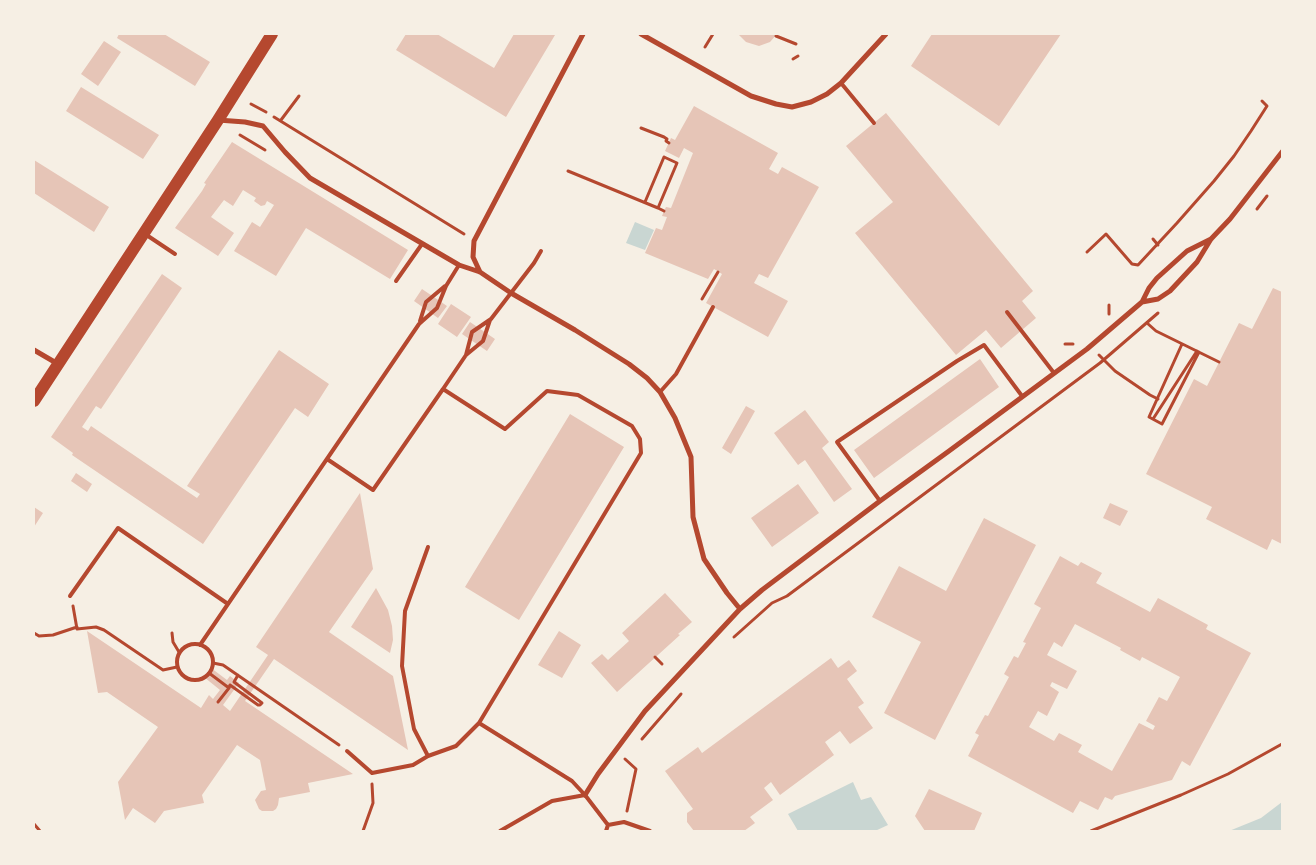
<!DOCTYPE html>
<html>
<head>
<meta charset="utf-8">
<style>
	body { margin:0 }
	#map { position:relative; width:1316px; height:865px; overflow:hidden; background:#f6efe4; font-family:"Archivo Narrow",sans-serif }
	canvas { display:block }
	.frame { position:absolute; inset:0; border:35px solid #f6efe4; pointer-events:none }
</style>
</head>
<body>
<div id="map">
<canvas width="1316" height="865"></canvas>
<div class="frame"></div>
</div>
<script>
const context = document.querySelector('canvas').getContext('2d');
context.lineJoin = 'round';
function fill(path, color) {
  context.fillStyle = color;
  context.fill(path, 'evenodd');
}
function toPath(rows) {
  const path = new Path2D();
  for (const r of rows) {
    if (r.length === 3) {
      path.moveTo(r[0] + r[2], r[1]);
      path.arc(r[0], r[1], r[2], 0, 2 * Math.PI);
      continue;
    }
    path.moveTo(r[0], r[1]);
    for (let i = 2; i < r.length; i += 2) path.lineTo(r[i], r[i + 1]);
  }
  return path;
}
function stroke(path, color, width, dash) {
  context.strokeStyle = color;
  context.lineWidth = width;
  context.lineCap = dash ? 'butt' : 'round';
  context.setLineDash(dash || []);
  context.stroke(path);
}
fill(toPath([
	[635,222,654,230,645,250,626,243],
	[853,782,861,800,871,797,888,825,875,831,798,831,788,814],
	[1282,802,1282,831,1229,831,1261,818]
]), '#c9d6d2');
fill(toPath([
	[119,34,164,34,210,62,195,86,117,38],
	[406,34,437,34,494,68,514,34,553,34,555,35,506,117,396,50],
	[738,34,777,34,770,42,759,46,746,42],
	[932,34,1061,34,999,126,911,66],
	[104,41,121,52,98,86,81,74],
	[81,87,159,135,143,159,66,111],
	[694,106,778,153,769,169,778,174,782,167,819,187,768,278,759,274,754,283,788,301,768,337,706,303,722,274,714,269,708,279,645,253,656,228,662,230,667,217,662,216,664,211,666,207,671,208,693,153,684,148,679,158,665,151,671,138,675,140],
	[886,113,1033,291,1022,301,1036,318,1001,348,986,330,956,355,855,233,893,202,846,146],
	[232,142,408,250,390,279,306,228,276,276,234,251,252,222,260,227,274,205,267,201,265,205,261,206,254,201,256,198,243,190,233,206,224,200,211,217,234,233,218,256,175,228,202,191,206,184,204,183],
	[34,160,109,207,94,232,34,193],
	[162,274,182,288,101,409,96,406,82,427,88,431,91,426,197,498,200,494,187,486,279,350,329,384,308,417,295,408,203,544,72,455,73,453,51,437],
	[1273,288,1282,292,1282,544,1272,539,1267,550,1206,519,1212,507,1146,474,1194,379,1207,386,1239,323,1252,329],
	[422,289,447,306,438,318,414,301],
	[451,304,471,317,457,337,438,324],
	[470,322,495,339,487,351,462,334],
	[980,359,999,387,874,478,854,450],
	[746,406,755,411,731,454,722,448],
	[805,410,829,442,822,448,852,489,834,502,805,460,798,465,774,433],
	[570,414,624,447,519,620,465,587],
	[76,473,92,484,87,492,71,481],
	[798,484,819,513,772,547,751,518],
	[360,493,373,569,329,632,393,676,408,750,274,659,245,701,353,774,308,783,310,792,279,798,278,805,276,809,273,811,262,811,259,809,255,800,261,791,266,790,260,760,237,745,202,795,204,803,164,811,155,823,133,808,125,820,118,782,158,727,107,692,98,693,87,631,201,708,209,695,213,699,220,690,204,677,211,668,227,680,230,676,239,683,223,705,230,711,268,655,256,647],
	[1110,503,1128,511,1120,526,1103,518],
	[34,507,43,513,34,527],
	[984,518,1036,545,935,740,884,713,921,642,872,617,899,566,946,591],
	[1060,556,1078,566,1081,562,1102,573,1096,583,1150,612,1158,598,1208,625,1206,629,1251,653,1190,766,1182,761,1172,780,1115,796,1112,800,1105,797,1098,810,1080,801,1073,813,968,756,979,735,975,733,985,715,988,716,1009,677,1004,674,1014,656,1018,658,1026,643,1023,642,1041,608,1034,604],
	[1075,624,1121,648,1120,650,1140,661,1142,657,1180,677,1167,701,1159,697,1146,721,1155,726,1153,730,1139,723,1112,771,1078,752,1082,745,1059,733,1054,741,1029,727,1038,711,1047,716,1059,692,1050,686,1052,682,1067,689,1077,671,1047,655,1054,642,1062,647],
	[376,588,388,610,392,626,393,640,390,653,351,627],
	[665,593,692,622,678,634,680,635,617,692,591,663,602,654,608,660,629,641,622,633],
	[559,631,581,645,562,678,538,665],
	[831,658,838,668,849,660,857,671,847,679,864,703,858,707,873,728,850,744,840,731,825,742,834,755,780,795,771,782,764,788,773,800,750,817,755,823,744,831,694,831,687,822,687,813,693,809,665,771,698,747,702,753],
	[929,789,982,813,974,831,925,831,915,816]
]), '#e6c5b7');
stroke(toPath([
	[776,36,796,44],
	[705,47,713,34],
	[793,59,798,56],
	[251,104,266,112],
	[274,117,464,234],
	[281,120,299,96],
	[641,128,664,137,667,139,666,141,669,143],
	[240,135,265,150],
	[568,171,658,208],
	[645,202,664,157,677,163,658,208,664,211],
	[1257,209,1267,196],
	[1153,239,1158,245],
	[1087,252,1106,234,1132,264,1138,265,1177,223,1214,181,1234,156,1251,131,1267,106,1262,101],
	[702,299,718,272],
	[1109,314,1109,305],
	[1147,323,1156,331,1219,362],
	[1065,344,1073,344],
	[1182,344,1149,417,1162,424,1199,352],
	[1099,355,1115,371,1150,395,1158,399],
	[1153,419,1197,351],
	[73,606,77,629,96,627,104,630,163,670,177,667],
	[34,633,39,636,53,635,77,627],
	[172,633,173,642,179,652],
	[734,637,772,603,787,596,1100,363,1158,313],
	[655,657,662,664],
	[213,663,223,665,339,745],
	[209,673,229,688,218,702],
	[229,688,230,685,258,705,260,705,262,703,234,682,238,675],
	[642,739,681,694],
	[625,759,636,769,627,811],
	[34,824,40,831],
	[363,831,373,803,372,784],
	[1091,831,1181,795,1228,774,1282,744]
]), '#b5482f', 3);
stroke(toPath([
	[841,83,874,123],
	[145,234,175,254],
	[396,281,422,244],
	[1007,312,1054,373],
	[420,321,426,302,445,286],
	[466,355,472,332,491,319,534,263,541,251],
	[443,389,466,355,483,341,490,320],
	[660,392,676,374,713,307],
	[327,459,373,490,443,389,505,429,547,391,578,395,632,426,640,439,641,453,479,723,572,781,585,795,608,825,606,831],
	[880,501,837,442,957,361,984,345,1022,396],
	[428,547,405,611,402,666,414,729,428,756,456,746,479,723],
	[70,596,118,528,228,604],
	[195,662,18],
	[200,645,419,324,437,308,446,286,459,265],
	[347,751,372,773,413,765,428,756],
	[608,825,624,822,650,831],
	[500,831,552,801,585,795]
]), '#b5482f', 4);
stroke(toPath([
	[641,34,751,96,776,104,792,107,811,102,827,94,841,83,886,34],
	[218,120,245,122,263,126,285,152,310,178,459,265,480,272,511,293,575,330,629,364,647,378,660,392,675,418,691,457,693,517,704,559,727,593,740,609],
	[480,272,473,257,474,241,583,34],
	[1142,302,1158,299,1170,291,1197,262,1211,239,1230,219,1282,152],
	[34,350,58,364],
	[585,795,598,774,645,711,740,609,762,590,880,501,949,451,1087,349,1142,302,1149,288,1157,278,1187,251,1211,239]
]), '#b5482f', 5);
stroke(toPath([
	[34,401,218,120,272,34]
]), '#b5482f', 12);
</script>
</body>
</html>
